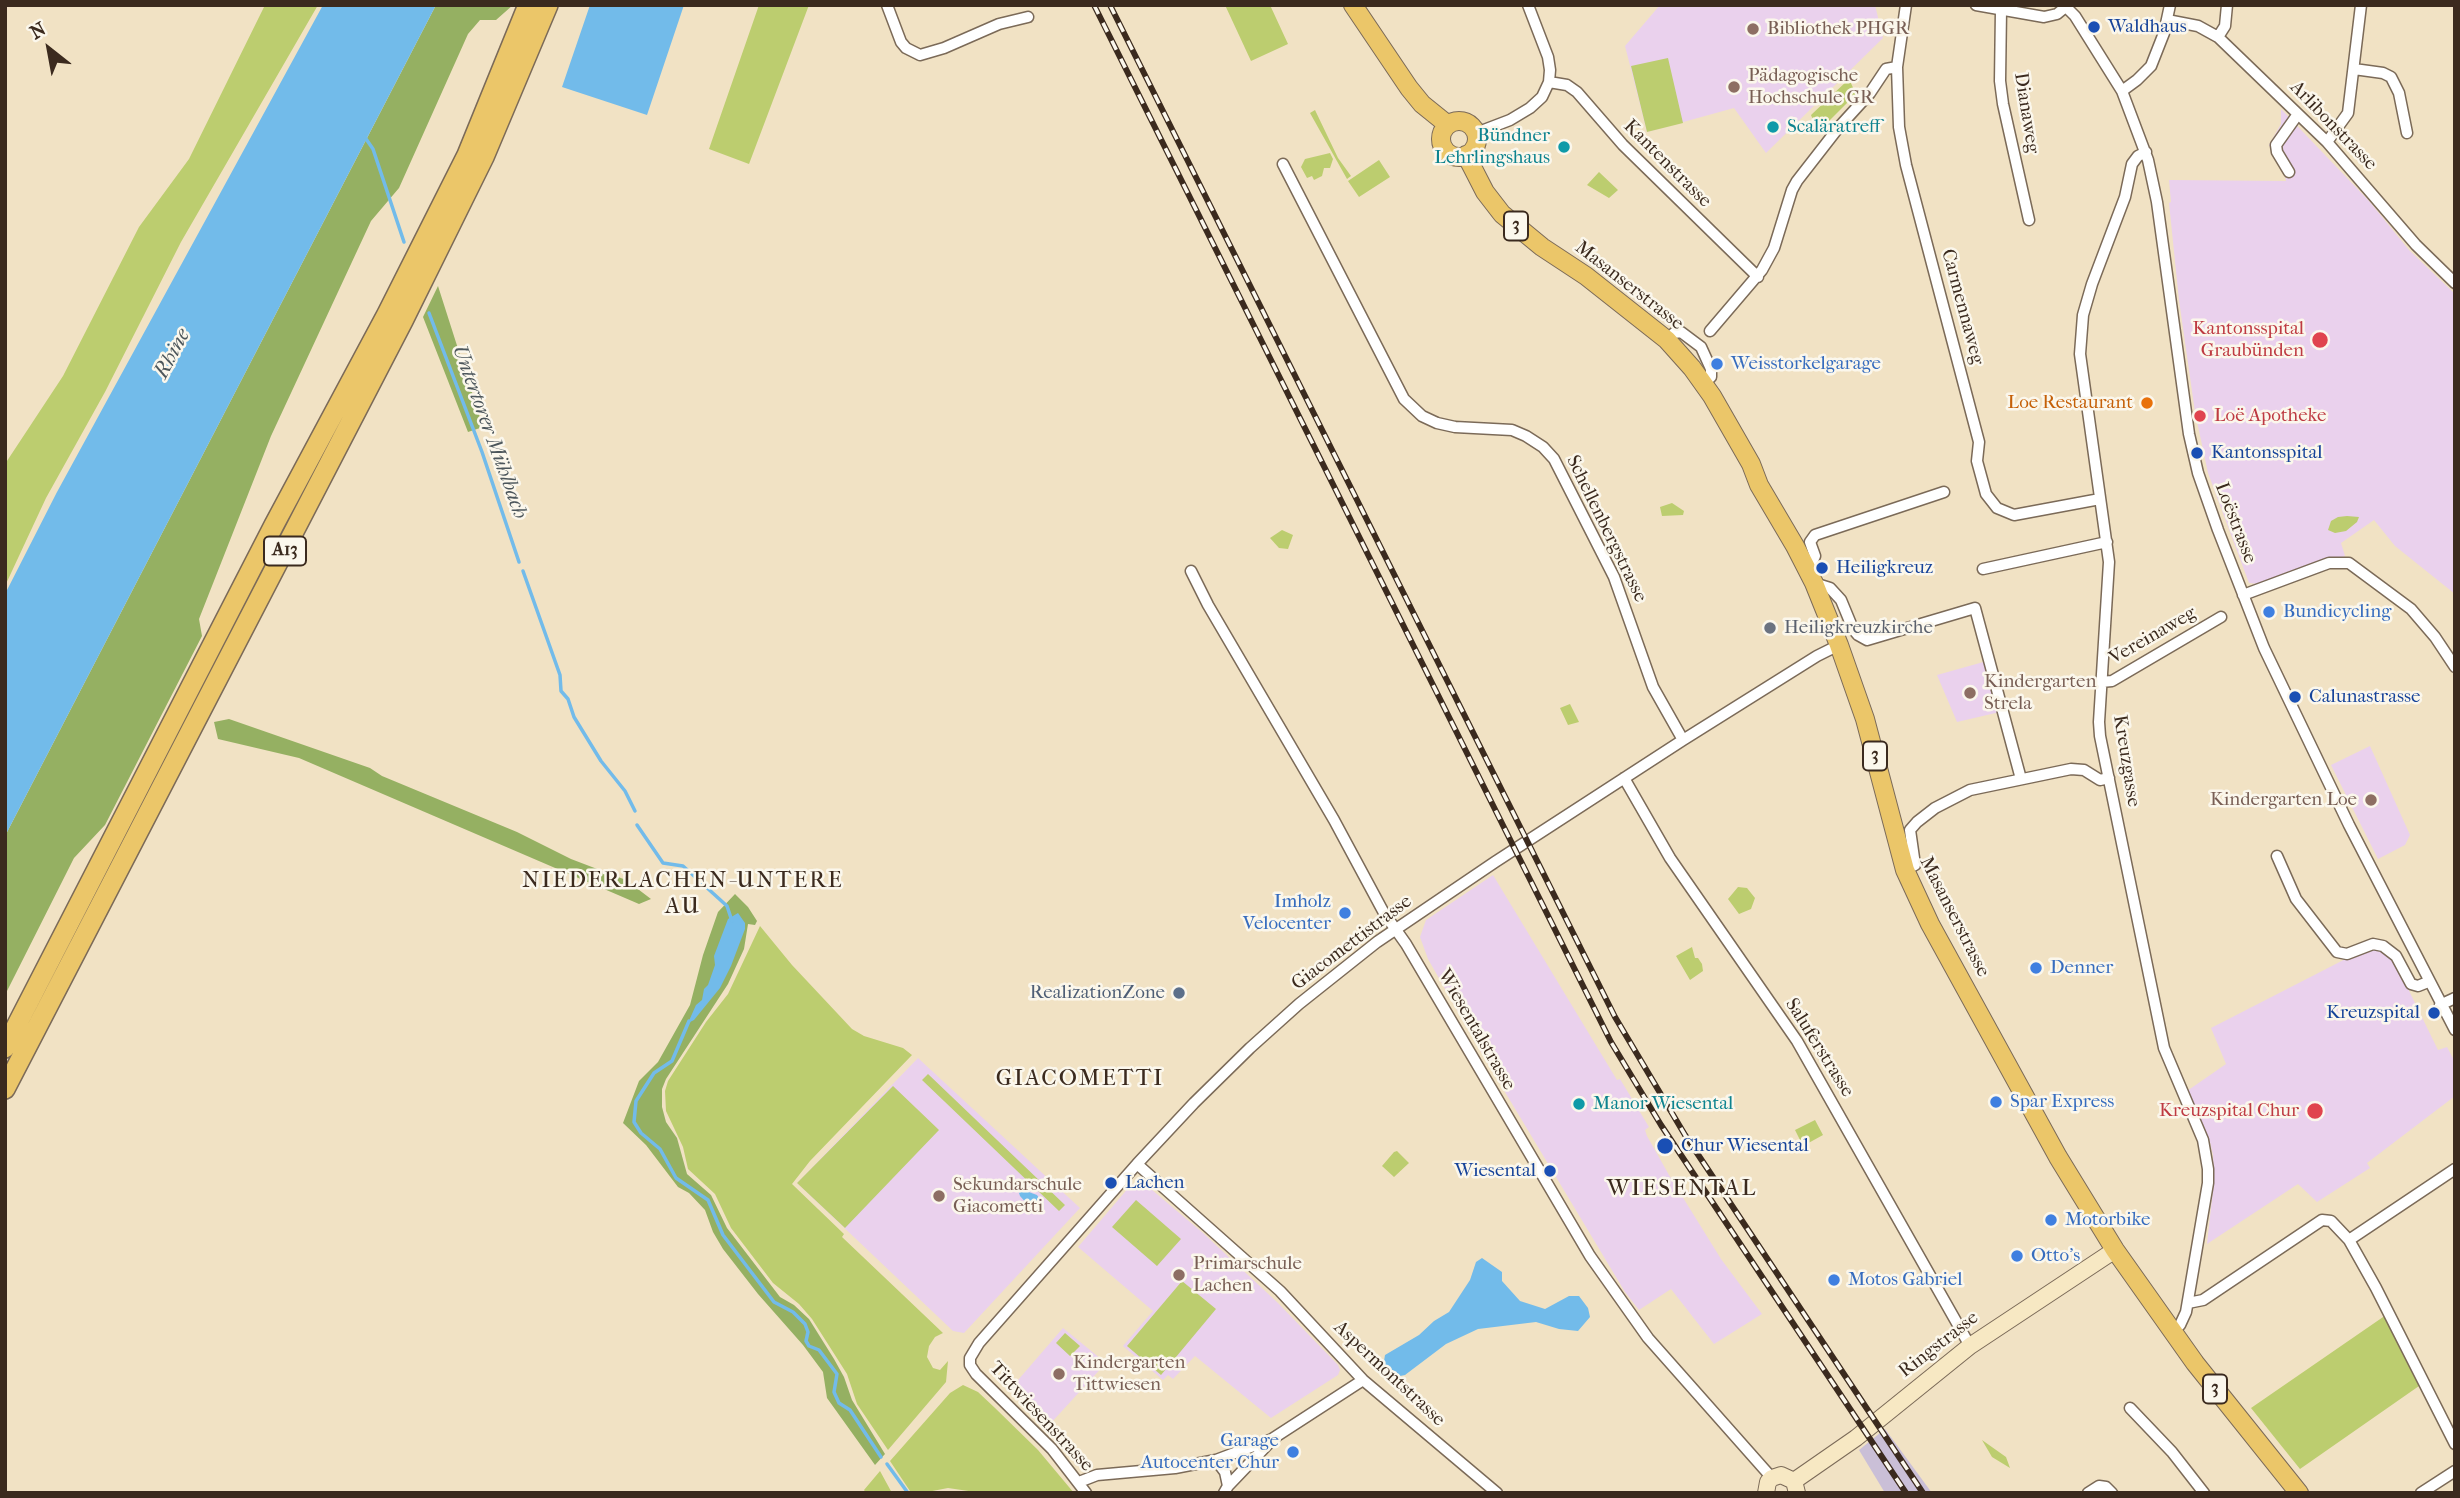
<!DOCTYPE html>
<html>
<head>
<meta charset="utf-8">
<style>
	body { margin:0 }
	#map { position:relative; width:2460px; height:1498px; overflow:hidden; background:#f1e2c4; font-family:"IM FELL French Canon",serif }
	canvas { display:block }
	.frame { position:absolute; inset:0; border:7px solid #3b2a1e; pointer-events:none }
	.north { position:absolute; left:14px; top:14px; width:70px; height:70px; -webkit-text-stroke:5px #fbf7ec; paint-order:stroke; rotate:329deg; font-size:19px; font-weight:700; line-height:28px; text-align:center; color:#3b2a1e }
	.north::after { content:''; display:block; margin:auto; width:24px; height:32px; background:#3b2a1e; clip-path:polygon(50% 0,100% 100%,50% 72%,0 100%) }
</style>
</head>
<body>
<div id="map">
<canvas width="2460" height="1498"></canvas>
<div class="frame"></div>
<div class="north">N</div>
</div>
<script>
const context = document.querySelector('canvas').getContext('2d');
context.lineJoin = 'round';
function fill(path, color) {
  context.fillStyle = color;
  context.fill(path, 'evenodd');
}
function toPath(rows) {
  const path = new Path2D();
  for (const r of rows) {
    if (r.length === 3) {
      path.moveTo(r[0] + r[2], r[1]);
      path.arc(r[0], r[1], r[2], 0, 2 * Math.PI);
      continue;
    }
    path.moveTo(r[0], r[1]);
    for (let i = 2; i < r.length; i += 2) path.lineTo(r[i], r[i + 1]);
  }
  return path;
}
function stroke(path, color, width, dash) {
  context.strokeStyle = color;
  context.lineWidth = width;
  context.lineCap = dash ? 'butt' : 'round';
  context.setLineDash(dash || []);
  context.stroke(path);
}
function write(font, color, halo, rows, align = 'center') {
  context.font = font + ' "IM FELL French Canon",serif';
  context.lineWidth = 5;
  context.setLineDash([]);
  context.textBaseline = 'middle';
  context.strokeStyle = halo;
  context.fillStyle = color;
  for (const [text, x, y, turn = 0] of rows) {
    context.save();
    context.translate(x, y);
    context.rotate((+turn || 0) * Math.PI / 180);
    context.textAlign = isNaN(turn) ? turn : align;
    if (halo) context.strokeText(text, 0, 0);
    context.fillText(text, 0, 0);
    context.restore();
  }
}
fill(toPath([
	[1660,5,1875,5,1883,38,1766,153,1734,108,1647,132,1625,46],
	[2281,109,2369,201,2409,250,2455,294,2455,594,2395,546,2374,520,2341,543,2345,556,2259,584,2249,583,2208,473,2195,412,2179,300,2169,203,2171,202,2169,180,2286,181,2285,174,2269,145,2281,124],
	[1987,661,2000,712,1957,722,1937,675],
	[2370,746,2410,835,2405,845,2378,859,2331,765],
	[1493,875,1617,1080,1620,1079,1649,1127,1645,1130,1647,1136,1669,1175,1721,1259,1762,1314,1714,1344,1671,1289,1639,1310,1625,1292,1484,1057,1428,959,1420,937,1426,920],
	[2365,949,2381,949,2394,960,2438,1050,2447,1047,2455,1062,2455,1096,2367,1163,2370,1168,2317,1202,2298,1184,2207,1244,2214,1181,2213,1155,2210,1142,2187,1091,2226,1064,2211,1028],
	[918,1058,1080,1208,964,1333,953,1331,797,1183],
	[1137,1182,1145,1184,1203,1233,1278,1303,1338,1365,1340,1370,1338,1375,1271,1418,1195,1356,1173,1379,1168,1375,1163,1380,1123,1346,1153,1311,1078,1247,1130,1186],
	[1063,1328,1106,1363,1050,1424,1012,1387]
]), '#ead1ed');
fill(toPath([
	[1885,1429,1932,1493,1885,1493,1859,1450]
]), '#cabfd7');
fill(toPath([
	[265,5,318,5,181,242,105,392,46,498,5,586,5,464,63,376,139,227,189,159],
	[759,5,809,5,749,164,709,149],
	[1225,5,1270,5,1288,44,1251,61],
	[1668,58,1683,123,1647,132,1631,66],
	[1849,79,1856,94,1818,132,1811,115],
	[1315,110,1338,158,1351,176,1347,179,1310,113],
	[1330,153,1333,159,1330,168,1324,168,1322,176,1314,180,1312,176,1307,178,1301,167,1305,159],
	[1379,160,1390,177,1359,197,1348,181],
	[1599,172,1618,190,1609,198,1587,185],
	[1672,503,1684,511,1683,515,1662,516,1660,507],
	[2347,516,2359,517,2357,522,2346,531,2335,533,2328,530,2331,521,2338,517],
	[1282,530,1293,535,1288,549,1279,548,1270,538],
	[1570,704,1579,722,1568,725,1560,708],
	[1738,887,1747,888,1755,898,1751,909,1739,914,1728,899],
	[760,926,792,965,852,1029,864,1036,903,1048,912,1055,810,1161,792,1184,844,1234,842,1237,943,1333,935,1337,929,1346,927,1357,933,1368,940,1370,948,1361,946,1382,888,1450,857,1404,847,1374,812,1319,799,1304,773,1283,731,1228,715,1194,688,1169,683,1147,666,1111,665,1091,668,1081,706,1022,728,994],
	[1692,947,1695,958,1698,958,1702,964,1703,971,1690,980,1676,956],
	[928,1074,1065,1205,1059,1211,922,1080],
	[893,1086,939,1130,845,1228,797,1183],
	[1815,1120,1823,1135,1803,1146,1795,1130],
	[1397,1151,1409,1163,1394,1177,1382,1166,1394,1152],
	[1136,1200,1181,1239,1157,1266,1112,1227],
	[1182,1281,1216,1309,1161,1375,1127,1346],
	[2386,1315,2419,1386,2300,1469,2251,1408],
	[1065,1333,1080,1346,1070,1356,1056,1343],
	[963,1385,978,1392,995,1408,1038,1450,1074,1493,982,1493,948,1488,922,1493,910,1491,890,1461,950,1393],
	[1982,1440,2006,1457,2010,1468,1992,1457],
	[880,1471,892,1493,866,1493,864,1490]
]), '#bccd6f');
fill(toPath([
	[436,5,513,5,496,20,480,20,468,34,399,188,371,221,271,436,199,619,202,636,105,825,74,858,5,995,5,836],
	[438,286,483,427,468,432,423,317],
	[229,719,370,768,382,776,517,832,571,859,626,880,651,899,639,904,299,758,218,739,214,722],
	[735,894,748,907,757,921,755,925,748,924,744,949,728,984,666,1079,662,1089,662,1107,666,1122,677,1138,687,1174,711,1195,727,1228,780,1297,794,1305,809,1319,834,1359,844,1377,852,1400,885,1454,875,1465,827,1398,823,1372,803,1345,758,1294,723,1249,713,1232,705,1210,689,1193,678,1187,646,1145,623,1123,639,1081,658,1062,690,1005,703,955,718,912]
]), '#95b062');
fill(toPath([
	[323,5,436,5,5,836,5,594,57,492],
	[590,5,684,5,647,115,562,87],
	[738,913,745,923,745,929,731,966,720,988,694,1020,688,1023,696,1005,702,1000,704,989,708,985,715,965,714,956,728,919],
	[1023,1190,1037,1195,1040,1200,1029,1206,1020,1196,1019,1193],
	[1482,1258,1502,1272,1502,1281,1520,1301,1545,1309,1569,1296,1579,1296,1588,1308,1590,1317,1578,1331,1559,1329,1536,1322,1478,1329,1446,1344,1405,1375,1395,1377,1386,1373,1383,1367,1385,1355,1419,1335,1434,1321,1449,1312,1470,1280,1476,1262]
]), '#72bbea');
stroke(toPath([
	[364,136,373,149,404,242],
	[429,313,482,452,519,562],
	[523,571,560,675,561,691,568,699,574,717,601,761,625,791,635,811],
	[637,825,663,863,683,866,727,906,732,921],
	[689,1021,672,1061,654,1073,636,1101,634,1122,641,1133,660,1149,676,1178,708,1200,723,1235,774,1302,793,1312,805,1324,808,1332,806,1341,809,1346,819,1350,837,1374,834,1392,839,1403,850,1410,881,1457],
	[887,1464,908,1493],
	[943,1493,946,1493]
]), '#72bbea', 3.5);
const minor = toPath([
	[887,5,901,42,906,48,920,55,944,48,999,24,1028,17],
	[1906,5,1897,67,1899,127,1906,165,1979,442,1977,461,1986,494,1997,508,2014,515,2100,499],
	[1976,5,2044,17,2057,14,2068,5],
	[2067,8,2075,16,2122,91,2148,160,2157,202,2189,434,2198,473,2218,530,2264,648,2349,825,2455,1030],
	[2001,10,2000,81,2003,104,2029,220],
	[2167,20,2198,26,2218,37,2327,142,2416,245,2455,283],
	[2218,37,2225,26,2227,5],
	[2354,69,2383,73,2391,77,2399,93,2407,133],
	[1549,82,1567,85,1577,92,1623,145,1758,277],
	[2122,91,2137,80,2151,66,2164,33,2170,5],
	[1476,133,1510,120,1530,108,1542,97,1549,82,1550,70,1548,57,1528,5],
	[2327,142,2348,113,2361,5],
	[2146,152,2138,156,2132,164,2125,197,2092,284,2083,315,2080,354,2109,562,2099,722,2100,736,2164,1048,2203,1140,2208,1169,2208,1183,2186,1312,2180,1325,2172,1331],
	[1283,164,1404,399,1422,416,1437,423,1455,427,1512,430,1526,436,1543,447,1554,459,1614,577,1653,687,1683,740],
	[2289,172,2277,152,2276,145,2298,114],
	[1710,331,1762,270,1774,248,1792,190,1797,181,1839,127,1870,93,1886,69,1897,67],
	[1667,340,1674,333,1681,332,1701,347,1711,369,1711,377,1703,383],
	[1983,569,2107,542],
	[1808,570,1815,556,1810,542,1815,535,1944,492],
	[1191,571,1208,605,1334,820,1384,913,1406,944,1590,1256,1648,1338,1772,1478],
	[1814,583,1830,588,1841,600,1853,629,1858,635,1867,640,1975,608,2021,779],
	[2243,595,2329,563,2349,563,2411,609,2435,637,2455,667],
	[2101,682,2112,681,2221,617],
	[1624,778,1670,858,1797,1041,1970,1346],
	[2277,856,2296,899,2337,952,2347,954,2373,944,2383,946,2396,956,2411,984,2418,986,2428,982],
	[1905,870,1915,865,1910,830,1917,822,1935,808,1970,790,2071,769,2084,770,2100,780,2109,778],
	[2440,1005,2455,998],
	[1137,1164,1280,1291,1363,1380,1497,1493],
	[2349,1240,2376,1288,2455,1444],
	[2188,1303,2203,1300,2322,1220,2331,1221,2349,1240,2455,1169],
	[2130,1408,2172,1452,2204,1493],
	[1216,1460,1225,1472,1228,1486],
	[1079,1482,1097,1475,1175,1468,1216,1460,1272,1439,1363,1380],
	[1086,1493,1052,1449,976,1374,970,1365,970,1358,979,1343,1137,1164,1194,1103,1250,1048,1299,1004,1377,942,1495,862,1683,740,1817,656,1839,645],
	[1224,1493,1228,1486,1271,1441],
	[2088,1493,2099,1486,2106,1487,2112,1493],
	[2421,1493,2455,1471]
]);
const secondary = toPath([
	[1794,1481,1856,1438,1970,1346,2115,1250],
	[1766,1493,1768,1482,1772,1478,1781,1475,1794,1481,1797,1493]
]);
const primary = toPath([
	[1353,5,1409,88,1422,104,1448,125],
	[1459,139,18],
	[1466,155,1485,192,1502,214,1542,247,1586,276,1667,340,1692,368,1712,396,1751,464,1759,485,1795,546,1814,583,1839,645,1865,719,1905,870,1930,924,2058,1157,2115,1250,2195,1363,2299,1493]
]);
const motorway = toPath([
	[5,1048,274,525,387,314,467,155,528,5],
	[5,1089,403,321,484,157,548,5]
]);
stroke(minor, '#7b6a58', 13);
stroke(secondary, '#7b6a58', 18);
stroke(primary, '#7b6a58', 20);
stroke(motorway, '#7b6a58', 22);
stroke(minor, '#fff', 10);
stroke(secondary, '#f7e8c3', 16);
stroke(primary, '#ebc669', 18);
stroke(motorway, '#ebc669', 19);
const rail = toPath([
	[1094,5,1611,1042,1661,1125,1906,1493],
	[1110,5,1615,1017,1685,1135,1923,1493]
]);
stroke(rail, '#3b2a1e', 6);
stroke(rail, '#fbf7ec', 3.5, [10]);
for (const [x, y, r, color] of [
	[2094,27,7,"#1a4fb4"],
	[1753,29,7,"#8d6e63"],
	[1734,87,7,"#8d6e63"],
	[1773,127,7,"#0f9aa8"],
	[1564,147,7,"#0f9aa8"],
	[2320,340,9,"#e0444e"],
	[1717,364,7,"#3f7fe0"],
	[2147,403,7,"#e8710a"],
	[2200,416,7,"#e0444e"],
	[2197,453,7,"#1a4fb4"],
	[1822,568,7,"#1a4fb4"],
	[2269,612,7,"#3f7fe0"],
	[1770,628,7,"#6b7280"],
	[1970,693,7,"#8d6e63"],
	[2295,697,7,"#1a4fb4"],
	[2371,800,7,"#8d6e63"],
	[1345,913,7,"#3f7fe0"],
	[2036,968,7,"#3f7fe0"],
	[1179,993,7,"#5c6f8a"],
	[2434,1013,7,"#1a4fb4"],
	[1996,1102,7,"#3f7fe0"],
	[1579,1104,7,"#0f9aa8"],
	[2315,1111,9,"#e0444e"],
	[1665,1146,9,"#1a4fb4"],
	[1550,1171,7,"#1a4fb4"],
	[1111,1183,7,"#1a4fb4"],
	[939,1196,7,"#8d6e63"],
	[2051,1220,7,"#3f7fe0"],
	[2017,1256,7,"#3f7fe0"],
	[1179,1275,7,"#8d6e63"],
	[1834,1280,7,"#3f7fe0"],
	[1059,1374,7,"#8d6e63"],
	[1293,1452,7,"#3f7fe0"]
]) {
  const dot = new Path2D();
  dot.arc(x, y, r, 0, 2 * Math.PI);
  context.fillStyle = color;
  context.fill(dot);
  stroke(dot, '#fbf7ec', 2.5);
}
for (const [x, y, w] of [
	[1516,226,24],
	[285,551,42],
	[1875,756,24],
	[2215,1389,24]
]) {
  const box = new Path2D();
  box.roundRect(x - w / 2, y - 14.5, w, 29, 5);
  context.fillStyle = '#fbf7ec';
  context.fill(box);
  stroke(box, '#3b2a1e', 2);
}
write('bold 18px', '#3b2a1e', null, [
	["3",1516,226],
	["A13",285,551],
	["3",1875,756],
	["3",2215,1389]
]);
write('19px', '#164399', '#fbf7ec', [
	["Waldhaus",2108,27],
	["Kantonsspital",2211,453],
	["Heiligkreuz",1836,568],
	["Calunastrasse",2309,697],
	["Kreuzspital",2420,1013,"right"],
	["Chur Wiesental",1681,1146],
	["Wiesental",1536,1171,"right"],
	["Lachen",1125,1183]
], 'left');
write('19px', '#785e54', '#fbf7ec', [
	["Bibliothek PHGR",1767,29],
	["Pädagogische",1748,76],
	["Hochschule GR",1748,98],
	["Kindergarten",1984,682],
	["Strela",1984,704],
	["Kindergarten Loe",2357,800,"right"],
	["Sekundarschule",953,1185],
	["Giacometti",953,1207],
	["Primarschule",1193,1264],
	["Lachen",1193,1286],
	["Kindergarten",1073,1363],
	["Tittwiesen",1073,1385]
], 'left');
write('19px', '#3b2a1e', '#fbf7ec', [
	["Dianaweg",2026,113,81],
	["Arlibonstrasse",2333,126,46],
	["Kantenstrasse",1667,164,45],
	["Masanserstrasse",1629,286,38],
	["Carmennaweg",1962,307,75],
	["Loëstrasse",2235,523,69],
	["Schellenbergstrasse",1606,529,64],
	["Vereinaweg",2153,636,-30],
	["Kreuzgasse",2126,761,81],
	["Masanserstrasse",1954,917,63],
	["Giacomettistrasse",1352,943,-37],
	["Wiesentalstrasse",1476,1030,60],
	["Saluferstrasse",1819,1048,58],
	["Ringstrasse",1939,1345,-38],
	["Aspermontstrasse",1389,1374,43],
	["Tittwiesenstrasse",1041,1417,47]
]);
write('19px', '#0d838f', '#fbf7ec', [
	["Scaläratreff",1787,127],
	["Bündner",1550,136,"right"],
	["Lehrlingshaus",1550,158,"right"],
	["Manor Wiesental",1593,1104]
], 'left');
write('19px', '#be3a42', '#fbf7ec', [
	["Kantonsspital",2304,329],
	["Graubünden",2304,351],
	["Loë Apotheke",2214,416,"left"],
	["Kreuzspital Chur",2299,1111]
], 'right');
write('19px', '#366cbe', '#fbf7ec', [
	["Weisstorkelgarage",1731,364],
	["Bundicycling",2283,612],
	["Imholz",1331,902,"right"],
	["Velocenter",1331,924,"right"],
	["Denner",2050,968],
	["Spar Express",2010,1102],
	["Motorbike",2065,1220],
	["Otto's",2031,1256],
	["Motos Gabriel",1848,1280],
	["Garage",1279,1441,"right"],
	["Autocenter Chur",1279,1463,"right"]
], 'left');
write('19px', '#c56008', '#fbf7ec', [
	["Loe Restaurant",2133,403]
], 'right');
write('19px', '#5b616d', '#fbf7ec', [
	["Heiligkreuzkirche",1784,628]
], 'left');
write('19px', '#4e5e75', '#fbf7ec', [
	["RealizationZone",1165,993]
], 'right');
write('italic 21px', '#4c565b', '#fbf7ec', [
	["Rhine",173,354,-62],
	["Untertorer Mühlbach",489,432,70]
]);
context.letterSpacing = '2px';
write('23px', '#3b2a1e', '#fbf7ec', [
	["NIEDERLACHEN-UNTERE",683,881],
	["AU",683,907],
	["GIACOMETTI",1080,1079],
	["WIESENTAL",1682,1189]
]);
context.letterSpacing = '0px';
</script>
</body>
</html>
